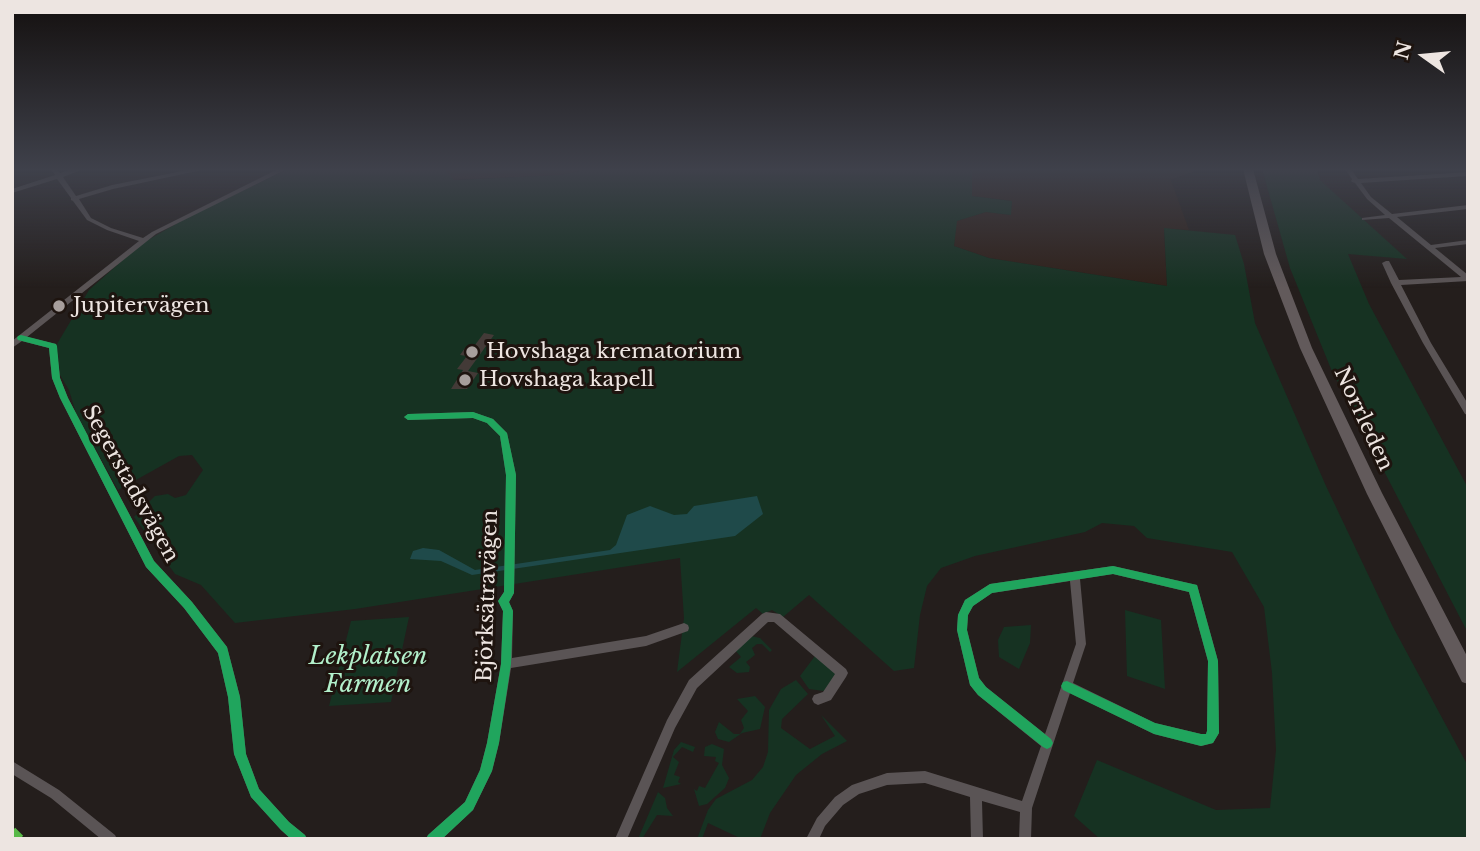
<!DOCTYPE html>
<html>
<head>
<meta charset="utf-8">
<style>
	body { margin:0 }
	#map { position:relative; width:1480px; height:851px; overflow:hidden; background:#241e1c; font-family:"Libre Baskerville",serif }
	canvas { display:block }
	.frame { position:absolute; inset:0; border:14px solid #ede5e1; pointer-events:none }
	.north { position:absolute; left:1389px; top:21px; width:70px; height:70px; -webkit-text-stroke:5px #1e140f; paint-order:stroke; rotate:285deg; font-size:19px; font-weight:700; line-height:28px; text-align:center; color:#ede5e1 }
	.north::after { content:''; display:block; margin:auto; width:24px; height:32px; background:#ede5e1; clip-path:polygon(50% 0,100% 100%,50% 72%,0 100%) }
</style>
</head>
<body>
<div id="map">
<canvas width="1480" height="851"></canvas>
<div class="frame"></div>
<div class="north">N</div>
</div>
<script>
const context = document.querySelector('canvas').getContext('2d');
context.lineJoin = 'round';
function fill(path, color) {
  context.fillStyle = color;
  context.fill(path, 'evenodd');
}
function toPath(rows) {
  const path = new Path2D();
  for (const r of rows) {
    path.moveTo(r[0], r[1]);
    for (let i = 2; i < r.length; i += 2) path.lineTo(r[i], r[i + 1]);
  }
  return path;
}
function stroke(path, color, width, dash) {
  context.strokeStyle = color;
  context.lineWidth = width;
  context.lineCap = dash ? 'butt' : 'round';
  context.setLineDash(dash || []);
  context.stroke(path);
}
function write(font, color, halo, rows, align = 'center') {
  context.font = font + ' "Libre Baskerville",serif';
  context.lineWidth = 6;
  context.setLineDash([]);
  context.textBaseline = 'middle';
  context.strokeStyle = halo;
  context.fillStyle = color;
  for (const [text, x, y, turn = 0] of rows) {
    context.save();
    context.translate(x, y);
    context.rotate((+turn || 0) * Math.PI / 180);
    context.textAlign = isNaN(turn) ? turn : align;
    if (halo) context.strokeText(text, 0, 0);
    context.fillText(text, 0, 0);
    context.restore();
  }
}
fill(toPath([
	[405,169,589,169,560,175,454,180,404,173],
	[972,169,1193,169,1193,172,1171,180,1189,230,1164,229,1167,286,989,258,954,246,956,221,986,212,1010,215,1012,201,972,196]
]), '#2f2019');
fill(toPath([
	[288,169,405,169,405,172,445,170,454,180,560,175,589,169,972,169,972,196,1012,201,1011,215,986,212,957,221,954,246,989,258,1167,286,1164,228,1235,235,1244,264,1255,323,1326,486,1393,627,1468,766,1468,839,1100,839,1074,816,1097,760,1216,810,1270,808,1276,750,1272,673,1264,607,1232,552,1147,538,1134,526,1102,523,1085,532,975,556,941,568,927,586,920,615,914,668,894,671,809,595,783,617,772,610,763,614,756,608,677,672,684,618,680,558,355,609,235,623,201,585,175,574,134,517,155,496,168,494,175,498,186,495,203,470,192,455,179,456,118,490,76,413,69,390,60,375,57,344,89,290,141,244,190,216],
	[1262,169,1317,169,1320,180,1407,259,1348,254,1369,304,1468,488,1468,633,1331,369,1290,268],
	[1125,610,1161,620,1165,689,1127,676],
	[409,617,391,702,329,706,351,621],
	[1031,625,1030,643,1019,669,999,657,998,640,1004,627],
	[751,636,760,638,772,650,770,652,762,644,757,644,752,648,755,655,746,662,750,667,749,672,737,673,729,667,741,657,734,649],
	[815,656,837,673,824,691,809,689,800,676],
	[796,680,808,694,782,719,781,728,810,749,835,736,821,715,847,741,822,754,796,775,770,813,760,839,742,839,708,823,702,839,697,839,708,810,716,799,752,780,763,767,768,752,769,710,781,689],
	[755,696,765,707,760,729,742,733,729,742,718,739,715,732,719,722,734,734,740,734,744,728,741,720,748,711,737,699],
	[681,742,695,747,693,752,682,747,673,757,679,762,674,775,680,777,678,782,681,784,663,788,674,750],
	[712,744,724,749,722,765,729,778,725,788,707,804,699,806,694,789,697,791,699,786,705,788,719,763,715,761,716,757,704,756,705,747],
	[658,792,665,798,667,808,673,816,657,815,642,839,638,839]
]), '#163222');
fill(toPath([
	[757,496,763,514,735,536,472,575,441,561,410,559,413,551,423,548,439,550,475,570,610,550,616,545,627,515,650,506,674,515,687,514,694,506]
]), '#1f4a4a');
fill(toPath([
	[484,333,494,335,468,371,478,373,467,389,451,389,463,370,457,369,467,356,460,355,465,348,472,349]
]), '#433a37');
fill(toPath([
	[51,169,57,169,60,173,73,169,84,169,63,177,76,196,112,185,192,169,207,169,113,189,79,199,91,218,111,228,143,238,152,232,278,169,287,169,156,234,27,337,56,344,60,378,68,398,154,561,192,602,227,647,240,697,246,754,259,789,289,822,305,835,307,839,291,839,281,830,251,797,234,754,228,697,218,653,184,608,146,567,60,398,52,378,49,348,22,341,12,348,12,341,139,241,107,230,87,220,73,201,71,200,71,198,57,179,12,193,12,189,55,175,51,169],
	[1345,169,1351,169,1358,179,1468,172,1468,176,1361,183,1371,197,1392,214,1468,205,1468,209,1397,217,1431,245,1468,240,1468,244,1435,248,1468,275,1468,281,1401,285,1431,343,1468,404,1468,415,1465,414,1423,343,1391,283,1382,263,1386,261,1389,261,1399,280,1461,277,1389,218,1362,220,1362,218,1385,215,1367,199,1355,183,1352,182,1351,181,1352,179,1345,169],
	[473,412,493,419,507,433,516,475,514,593,509,602,513,611,512,658,646,636,684,623,688,625,689,628,688,631,646,646,511,668,499,743,492,771,473,810,442,839,426,839,428,835,465,802,480,770,487,743,501,664,503,611,498,601,504,592,506,475,500,436,487,423,473,418,408,420,404,417,408,414,473,412],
	[1113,566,1197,585,1218,661,1219,733,1213,743,1201,746,1154,734,1070,693,1032,808,1031,839,1019,839,1020,812,982,801,983,839,971,839,970,797,925,783,887,785,859,794,843,805,825,826,819,839,806,839,817,818,835,797,852,785,887,773,925,771,1022,801,1041,746,978,695,970,685,957,630,958,615,965,600,990,584,1113,566],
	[1113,574,1189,592,1208,661,1207,731,1206,734,1201,734,1155,723,1073,683,1086,644,1080,579,1113,574],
	[1070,581,1076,644,1045,734,986,687,979,678,967,630,968,615,973,606,992,593,1070,581],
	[766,612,780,614,846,669,848,673,846,677,831,700,818,705,814,703,812,699,814,695,823,692,835,674,774,622,768,622,697,688,675,728,627,839,615,839,667,720,689,680,762,614,766,612],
	[12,761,59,790,115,835,117,839,101,839,51,798,12,774,12,761]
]), '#5a5455');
fill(toPath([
	[1243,169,1253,169,1276,254,1312,348,1382,493,1468,658,1468,684,1462,682,1367,494,1300,348,1264,254,1243,169]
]), '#625a5b');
stroke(toPath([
	[12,831,20,839]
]), '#58b947', 9, [18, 9]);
fill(toPath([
	[21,335,56,344,57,346,60,378,68,398,154,561,192,602,227,647,240,697,246,754,259,789,289,822,305,835,307,839,291,839,281,830,251,797,234,754,228,697,218,653,184,608,146,567,60,398,52,378,49,348,18,340,17,338,18,336,21,335],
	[473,412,493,419,507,433,516,475,514,593,509,602,513,611,511,664,499,743,492,771,473,810,442,839,426,839,428,835,465,802,480,770,487,743,501,664,503,611,498,601,504,592,506,475,500,436,487,423,473,418,408,420,404,417,408,414,473,412],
	[1113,566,1197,585,1218,661,1219,733,1213,743,1201,746,1154,734,1063,690,1061,686,1063,682,1067,681,1155,723,1201,734,1206,734,1207,731,1208,661,1189,592,1113,574,992,593,973,606,968,615,967,630,979,678,986,687,1051,739,1053,743,1051,747,1047,749,1043,747,978,695,970,685,957,630,958,615,965,600,990,584,1113,566]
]), '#20a55d');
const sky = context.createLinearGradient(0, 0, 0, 288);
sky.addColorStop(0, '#14100f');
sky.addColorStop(0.59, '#3f414b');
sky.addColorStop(1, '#3f414b00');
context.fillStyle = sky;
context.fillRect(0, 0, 1480, 288);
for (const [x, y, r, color] of [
	[59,306,7,"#a79f9c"],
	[472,352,7,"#a79f9c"],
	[465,380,7,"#a79f9c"]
]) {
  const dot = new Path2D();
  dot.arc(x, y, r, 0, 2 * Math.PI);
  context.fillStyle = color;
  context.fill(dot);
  stroke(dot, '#1e140f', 2.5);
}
write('21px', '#ede5e1', '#1e140f', [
	["Jupitervägen",73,306],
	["Hovshaga krematorium",486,352],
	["Hovshaga kapell",479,380]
], 'left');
write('21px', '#ede5e1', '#1e140f', [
	["Norrleden",1363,419,65],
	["Segerstadsvägen",130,484,61],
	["Björksätravägen",488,596,-88]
]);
write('italic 24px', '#b2f0cb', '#1e140f', [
	["Lekplatsen",368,657],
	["Farmen",368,685]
]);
</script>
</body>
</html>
